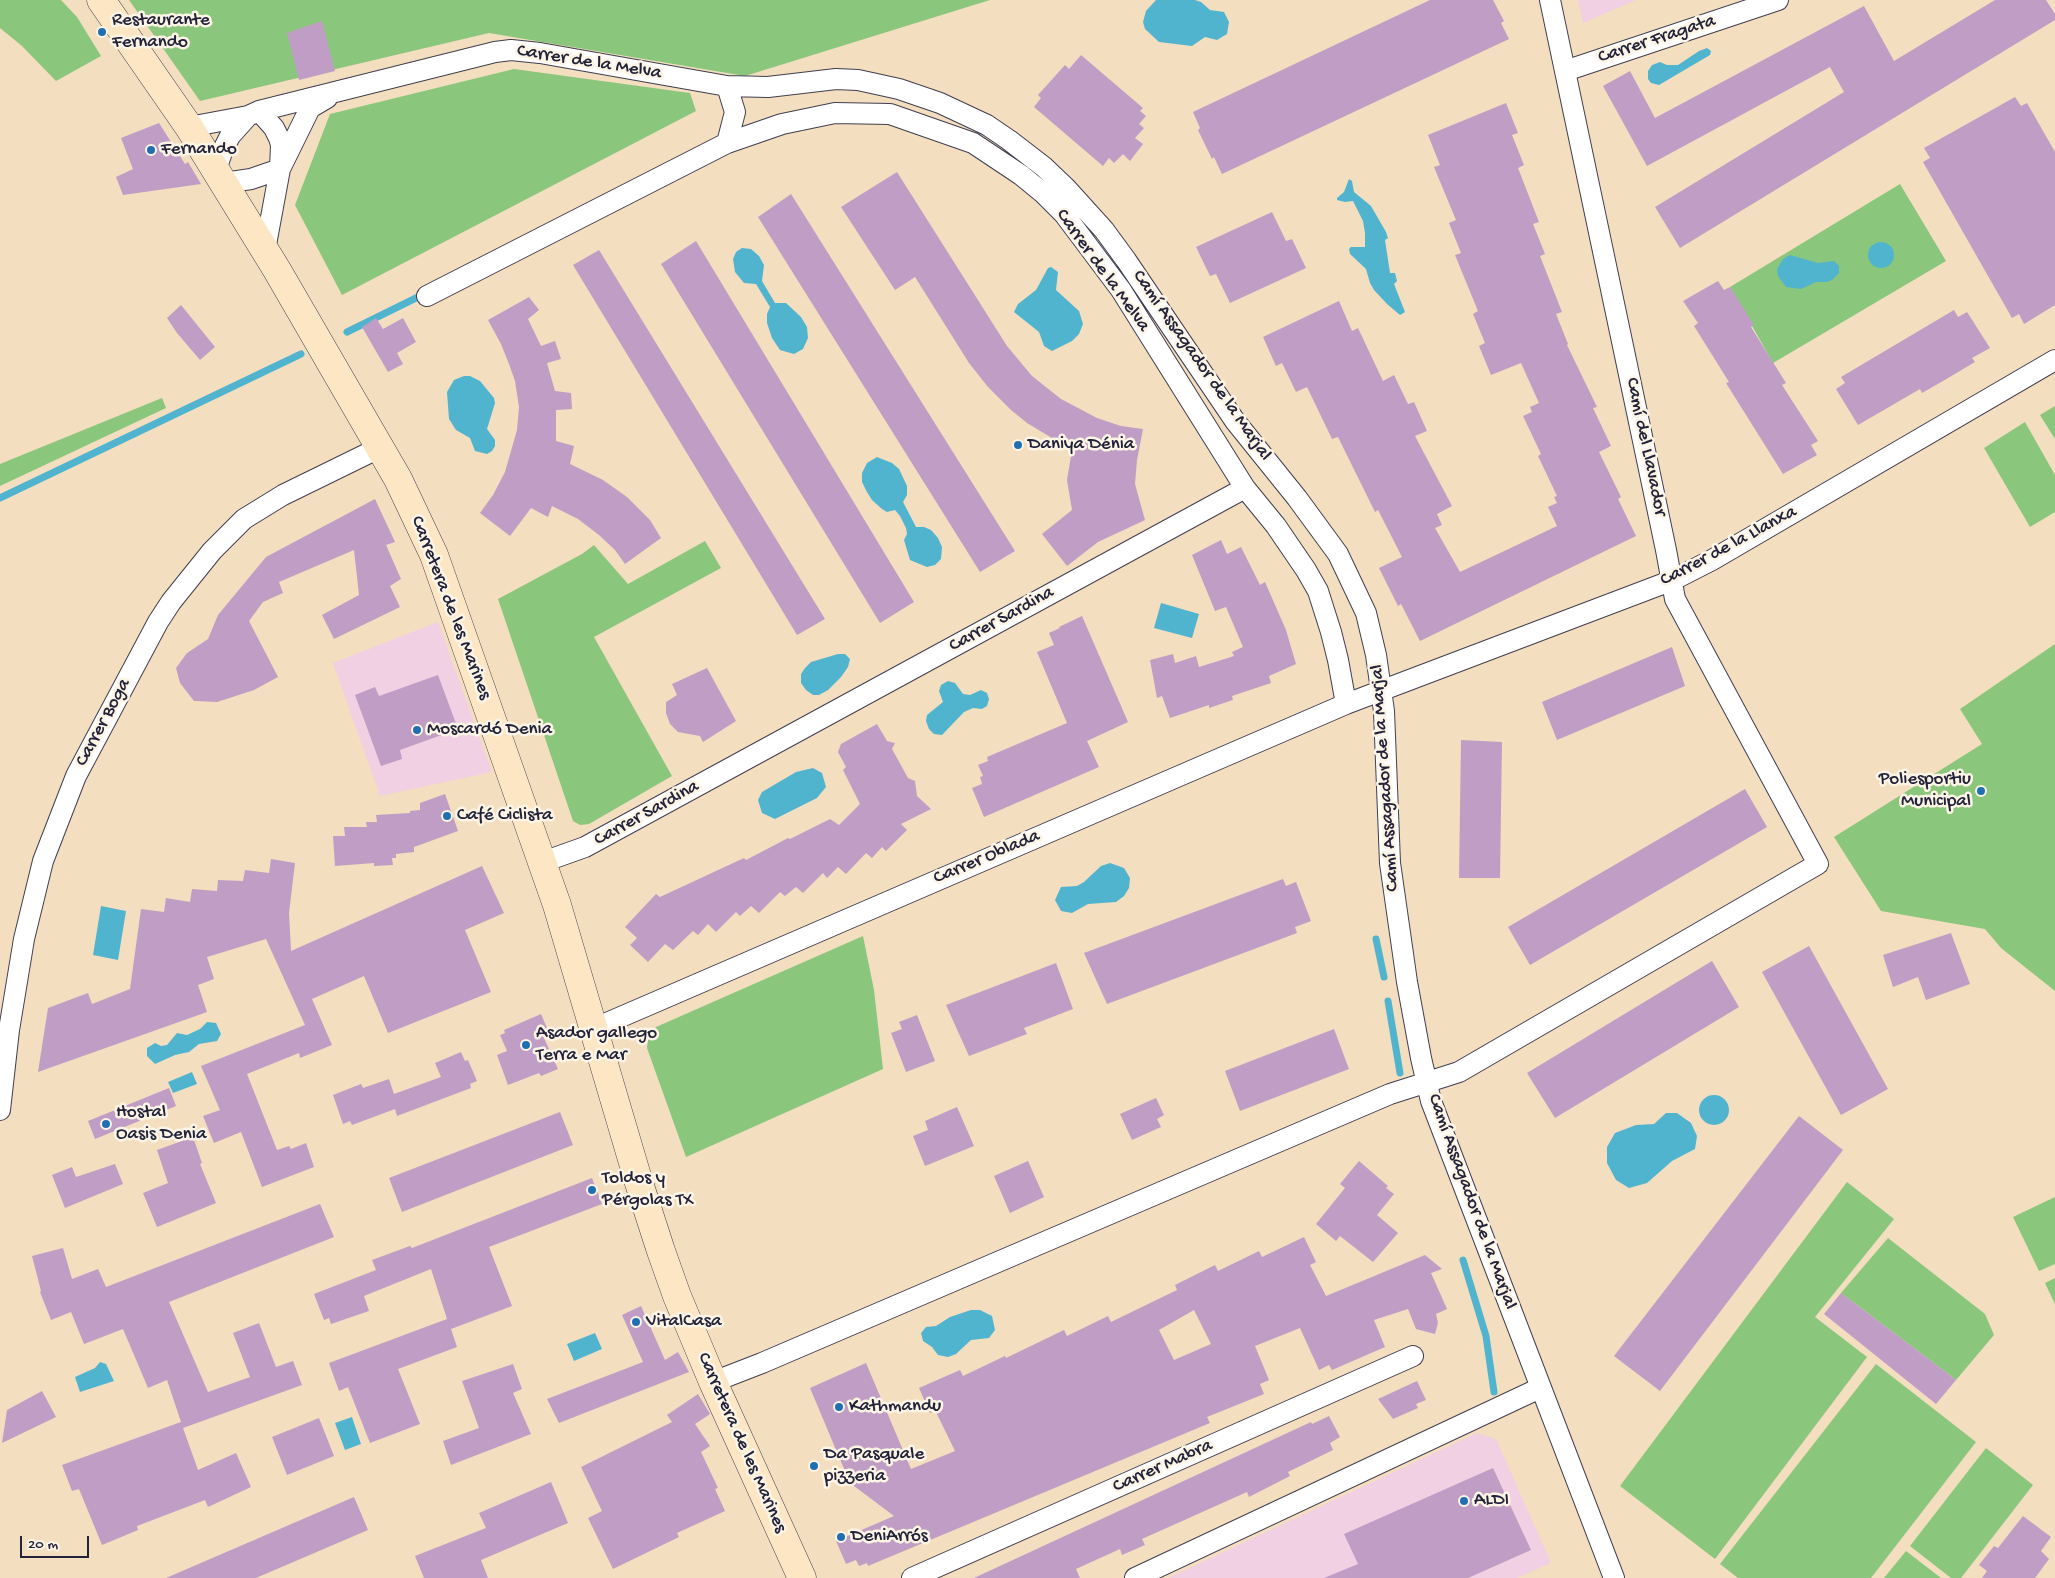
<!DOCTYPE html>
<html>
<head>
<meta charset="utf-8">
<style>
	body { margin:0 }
	#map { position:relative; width:2055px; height:1578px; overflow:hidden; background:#f3dec0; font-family:"Gochi Hand",sans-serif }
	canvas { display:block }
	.scale { position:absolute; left:20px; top:1536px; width:69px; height:22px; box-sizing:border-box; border:2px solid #22223b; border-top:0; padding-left:6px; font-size:15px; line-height:18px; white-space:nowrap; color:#22223b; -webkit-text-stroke:4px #fcf5e5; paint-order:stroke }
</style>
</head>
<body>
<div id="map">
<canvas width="2055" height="1578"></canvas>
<div class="scale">20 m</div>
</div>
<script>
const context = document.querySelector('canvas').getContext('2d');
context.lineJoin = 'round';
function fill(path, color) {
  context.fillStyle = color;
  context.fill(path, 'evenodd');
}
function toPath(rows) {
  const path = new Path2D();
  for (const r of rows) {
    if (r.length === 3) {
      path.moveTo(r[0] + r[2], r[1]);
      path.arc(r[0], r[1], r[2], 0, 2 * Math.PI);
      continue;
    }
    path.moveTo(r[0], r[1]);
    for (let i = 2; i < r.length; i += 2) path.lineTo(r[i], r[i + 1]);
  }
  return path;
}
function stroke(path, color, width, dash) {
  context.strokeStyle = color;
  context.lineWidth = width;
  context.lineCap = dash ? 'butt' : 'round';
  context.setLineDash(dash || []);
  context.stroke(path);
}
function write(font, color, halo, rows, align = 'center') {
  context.font = font + ' "Gochi Hand",sans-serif';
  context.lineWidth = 5;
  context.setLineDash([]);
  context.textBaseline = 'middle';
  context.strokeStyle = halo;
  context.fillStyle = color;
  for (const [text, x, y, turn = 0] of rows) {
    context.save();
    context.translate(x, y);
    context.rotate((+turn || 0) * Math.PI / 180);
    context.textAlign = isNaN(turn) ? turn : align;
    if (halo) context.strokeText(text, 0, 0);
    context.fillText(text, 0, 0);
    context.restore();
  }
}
fill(toPath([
	[1578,0,1636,0,1583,23],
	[438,622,492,772,380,796,333,663],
	[1477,1433,1496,1439,1551,1563,1517,1578,1168,1578]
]), '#f1d0e3');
fill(toPath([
	[0,0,61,0,77,17,101,56,56,81,22,46,0,28],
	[129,0,990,0,745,76,489,33,200,101],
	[514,69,690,93,696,111,342,295,295,205,330,114],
	[1900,184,1946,261,1773,363,1730,287],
	[162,398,166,408,0,486,0,464],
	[2055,406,2055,439,2040,415],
	[2025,422,2055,475,2055,512,2030,527,1984,448],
	[705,541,721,568,594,637,672,776,589,824,580,825,573,821,571,815,498,599,582,554,594,545,628,584],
	[2055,644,2055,991,2001,948,1985,929,1881,911,1834,837,1982,744,1960,709],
	[863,936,874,990,883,1069,686,1157,647,1048,648,1040,656,1027],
	[1847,1182,1894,1219,1815,1317,1867,1357,1715,1559,1620,1486],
	[2055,1197,2055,1264,2039,1271,2013,1217],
	[1888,1238,1985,1314,1994,1335,1956,1380,1841,1293],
	[2055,1278,2055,1304,2045,1283],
	[1876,1364,1976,1442,1871,1578,1738,1578,1720,1564],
	[1986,1448,2033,1485,1961,1578,1951,1578,1910,1546],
	[1906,1551,1941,1578,1884,1578]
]), '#8ac67c');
fill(toPath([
	[1156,0,1195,0,1201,2,1210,10,1224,12,1229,22,1227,34,1217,40,1205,37,1192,46,1159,42,1145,29,1143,22,1146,11],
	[1707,48,1711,51,1710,55,1659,85,1651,83,1648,79,1648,71,1652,65,1660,62,1667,65,1678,65,1699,51],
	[1349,179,1352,181,1354,192,1371,206,1386,232,1388,238,1385,240,1390,273,1395,273,1397,281,1394,284,1405,312,1400,315,1387,304,1374,290,1370,283,1366,269,1350,254,1349,249,1351,247,1365,247,1365,233,1363,221,1353,201,1345,202,1337,200,1337,198,1344,192],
	[1881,255,13],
	[742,248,751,249,759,256,764,265,762,281,775,303,786,303,801,317,807,327,808,338,803,349,794,354,780,350,772,338,767,323,767,314,770,307,756,284,744,283,735,272,733,259,736,252],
	[1790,255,1818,263,1834,261,1839,266,1839,273,1832,280,1827,282,1816,282,1801,289,1786,287,1778,276,1777,269,1783,259],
	[1051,267,1058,272,1056,290,1079,311,1083,324,1079,334,1072,341,1052,351,1044,346,1039,332,1014,312,1018,304,1036,290,1048,268],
	[464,376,470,376,480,381,494,398,495,403,487,429,495,440,495,446,492,451,487,454,475,451,470,438,456,430,449,419,447,392,454,380],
	[877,457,892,463,899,469,907,486,907,495,903,502,916,527,924,527,931,530,938,538,942,547,941,559,935,565,927,567,910,560,904,540,907,534,906,528,900,516,895,510,887,512,882,509,872,500,867,492,862,482,862,473,867,463],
	[1161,603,1199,614,1192,638,1154,628],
	[838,654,845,654,850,659,848,667,841,677,828,690,819,695,813,695,806,690,801,683,801,674,805,668,811,662],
	[948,681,955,683,963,694,970,695,981,690,987,693,989,699,987,706,982,709,973,708,964,712,942,735,934,734,929,729,926,721,927,715,943,702,939,691,941,685],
	[813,768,822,773,826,787,817,798,775,819,762,813,758,800,762,792,796,772],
	[1110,863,1124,868,1130,878,1129,888,1124,896,1116,902,1088,904,1072,913,1061,911,1055,900,1061,887,1077,886,1084,882,1101,866],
	[101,906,126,911,118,960,93,955],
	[207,1022,216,1023,221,1034,217,1041,199,1044,189,1052,175,1055,155,1064,147,1056,147,1048,155,1043,161,1046,167,1045,177,1033,187,1035,200,1029],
	[192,1072,197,1084,173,1093,168,1082],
	[1714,1110,15],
	[1666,1113,1677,1113,1691,1123,1697,1136,1695,1149,1672,1161,1647,1183,1629,1188,1616,1180,1607,1163,1607,1147,1615,1133,1636,1125,1654,1124],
	[971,1310,980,1310,992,1316,995,1330,989,1338,971,1340,956,1354,948,1357,938,1355,932,1347,923,1341,921,1333,926,1327,936,1326,950,1317],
	[595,1333,602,1349,574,1361,567,1344],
	[100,1362,106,1364,114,1381,80,1392,75,1377,95,1368],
	[352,1417,361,1444,345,1450,335,1423]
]), '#50b4cf');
stroke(toPath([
	[347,332,418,297],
	[0,498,301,354],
	[1376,939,1384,977],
	[1388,1001,1400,1073],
	[1463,1260,1486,1336,1494,1392]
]), '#50b4cf', 7);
fill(toPath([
	[1430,0,1493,0,1504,21,1501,23,1509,39,1222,174,1214,157,1212,159,1198,130,1200,128,1193,112],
	[1995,0,2046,0,2055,14,2055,20,1680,248,1655,207,1844,92,1830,67,1647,166,1603,86,1630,71,1655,118,1864,6,1894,61],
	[322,21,335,71,299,80,287,33],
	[1081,55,1143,108,1140,111,1146,116,1139,124,1144,128,1135,138,1143,144,1130,161,1123,154,1114,163,1109,158,1103,166,1034,107,1041,98,1038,95,1065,65,1069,69],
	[2015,97,2021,106,2027,103,2055,152,2055,305,2024,324,2019,314,2012,318,1923,162,1930,158,1924,148],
	[1506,103,1518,133,1512,135,1524,165,1518,168,1539,222,1533,224,1545,254,1540,256,1562,312,1556,314,1568,344,1567,345,1597,407,1593,408,1611,446,1599,452,1621,497,1618,499,1636,536,1420,641,1401,604,1398,606,1379,568,1402,557,1378,510,1375,512,1338,437,1332,439,1307,387,1296,392,1282,363,1276,366,1263,337,1339,301,1352,331,1358,328,1383,381,1394,375,1408,404,1414,402,1427,431,1415,436,1452,506,1437,514,1442,525,1435,528,1460,572,1557,526,1548,507,1557,503,1554,497,1557,496,1538,456,1541,454,1523,416,1532,412,1530,407,1539,403,1521,363,1491,375,1479,346,1485,343,1473,314,1478,311,1455,255,1461,253,1449,223,1456,220,1434,167,1440,165,1428,135],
	[159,123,185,164,188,162,201,184,123,195,116,177,133,169,121,138],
	[897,172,1007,346,1032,376,1061,399,1097,418,1121,426,1143,429,1137,460,1135,484,1145,520,1098,542,1067,566,1042,534,1072,510,1067,480,1072,450,1027,423,1011,410,988,387,969,363,915,277,895,290,841,207],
	[791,194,1015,551,980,572,758,217],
	[1272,212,1286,241,1292,239,1306,268,1230,303,1216,274,1210,276,1196,247],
	[696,241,914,602,880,623,661,264],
	[599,250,825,619,797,635,573,265],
	[1718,281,1724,290,1730,287,1754,325,1751,327,1786,383,1782,385,1818,441,1811,445,1817,455,1783,474,1726,383,1729,382,1694,326,1698,323,1683,301],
	[529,297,539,310,528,319,541,346,555,341,561,359,547,363,555,391,571,393,572,409,556,410,556,441,574,446,570,464,603,480,627,497,650,520,661,538,625,564,615,550,599,535,578,519,552,506,548,517,531,508,510,536,480,513,493,495,505,472,517,430,519,407,515,381,509,364,501,344,488,320],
	[181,305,215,347,200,360,177,333,167,318],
	[1954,310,1958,317,1967,312,1990,348,1972,358,1975,362,1943,381,1922,393,1920,389,1858,425,1836,389,1845,383,1841,377],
	[376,318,383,329,403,318,416,342,397,353,403,364,388,372,362,327],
	[375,499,395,542,386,545,401,579,390,586,400,607,334,639,322,615,359,595,354,550,279,582,283,593,263,602,249,621,278,677,254,690,217,702,194,701,180,683,176,668,187,653,208,639,218,615,266,557],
	[1221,540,1227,554,1241,547,1260,585,1265,582,1286,630,1296,664,1269,676,1271,683,1232,696,1233,700,1209,708,1209,705,1170,718,1162,696,1157,698,1150,660,1173,654,1175,663,1196,656,1199,667,1234,656,1232,652,1243,647,1226,607,1215,611,1192,555],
	[1082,616,1128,722,1087,741,1099,767,984,817,972,788,982,784,980,777,983,776,978,765,988,761,987,757,1067,723,1037,652,1054,645,1049,633,1060,628,1059,627],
	[1672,647,1685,686,1557,740,1542,702],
	[707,668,736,721,703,742,700,736,678,732,670,724,666,713,666,702,677,695,672,684],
	[438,675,458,729,400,750,402,759,381,766,355,695,375,687,379,696],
	[877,724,887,741,895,743,892,749,908,778,915,781,917,796,931,809,901,824,907,830,886,851,882,847,872,858,866,853,846,874,838,867,827,878,823,873,803,893,796,887,785,896,780,892,759,913,751,906,740,916,736,912,716,932,708,924,698,935,693,931,673,950,665,944,648,962,630,945,637,938,625,927,656,894,660,897,744,858,746,860,788,838,790,839,830,819,839,825,860,804,843,770,846,767,838,752,841,744],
	[1461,740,1502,742,1500,878,1459,878],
	[1745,789,1767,827,1530,965,1508,927],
	[445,794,458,831,414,847,414,852,396,854,396,858,392,858,393,865,374,866,374,863,335,866,333,836,345,836,344,827,367,827,366,822,377,822,376,815,410,813,410,811,420,810,420,803],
	[271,859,295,863,289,913,291,951,482,866,504,913,465,930,491,992,388,1033,364,976,312,999,332,1045,300,1058,299,1053,247,1074,277,1150,289,1146,291,1149,306,1143,314,1167,262,1187,241,1132,214,1143,203,1116,220,1110,201,1066,305,1025,266,939,207,957,214,979,198,985,207,1012,38,1072,48,1008,88,993,92,1004,130,989,141,909,164,912,166,898,190,902,192,889,217,891,218,880,243,881,245,870,269,873],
	[1283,879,1286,886,1296,882,1311,921,1295,927,1297,933,1107,1004,1084,953],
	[1951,933,1970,984,1926,1000,1918,977,1893,987,1883,955],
	[1809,946,1888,1089,1841,1115,1762,972],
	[1712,961,1739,1007,1555,1118,1527,1073],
	[1056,963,1073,1009,1024,1028,1027,1034,969,1056,946,1005],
	[541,1014,550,1035,544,1038,558,1069,541,1076,539,1073,508,1085,497,1055,507,1051,500,1035,505,1033,504,1030],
	[917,1015,935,1061,906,1072,891,1033,902,1029,899,1022],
	[1334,1029,1349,1069,1240,1111,1225,1071],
	[461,1052,465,1061,468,1060,477,1081,470,1084,471,1088,397,1116,395,1109,352,1125,350,1121,343,1124,333,1095,361,1084,363,1088,389,1079,394,1094,441,1077,435,1063],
	[169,1088,176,1106,95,1139,88,1121],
	[1156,1098,1164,1115,1157,1119,1161,1127,1132,1140,1120,1114],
	[957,1107,974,1146,925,1166,913,1136,928,1130,925,1121],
	[560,1112,573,1145,402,1212,389,1178],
	[1799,1116,1843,1150,1660,1391,1614,1356],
	[193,1137,202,1163,200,1164,216,1203,157,1227,143,1193,168,1183,157,1150],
	[1028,1161,1044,1197,1010,1213,994,1176],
	[1359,1161,1388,1186,1386,1188,1394,1194,1377,1215,1398,1233,1373,1262,1340,1236,1336,1241,1316,1224,1345,1188,1340,1184],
	[115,1164,123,1184,65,1208,52,1175,72,1167,76,1177],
	[592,1178,602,1204,489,1247,512,1306,451,1329,457,1347,398,1369,420,1424,370,1443,348,1387,339,1391,329,1363,447,1319,431,1269,364,1296,369,1311,331,1324,329,1318,324,1320,314,1294,376,1270,372,1260,410,1246,412,1248],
	[320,1204,334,1237,169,1302,208,1392,250,1377,233,1333,259,1323,276,1367,293,1361,302,1385,183,1428,198,1470,236,1453,251,1487,208,1507,205,1500,137,1526,138,1530,102,1545,79,1489,72,1491,62,1465,181,1422,167,1380,148,1388,123,1329,84,1344,71,1312,51,1320,40,1292,41,1291,32,1256,63,1248,72,1279,98,1269,106,1287],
	[1304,1237,1316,1262,1310,1265,1326,1296,1425,1255,1442,1269,1431,1273,1447,1309,1436,1314,1438,1323,1435,1334,1416,1329,1408,1309,1374,1320,1385,1347,1332,1370,1329,1365,1319,1370,1300,1328,1255,1346,1269,1380,1260,1384,1264,1394,1207,1417,1210,1423,868,1566,867,1563,859,1566,856,1560,846,1564,836,1541,894,1516,850,1483,810,1388,866,1363,911,1469,955,1451,935,1410,930,1413,919,1388,960,1370,963,1376,1005,1356,1006,1358,1064,1330,1067,1336,1108,1316,1111,1322,1177,1290,1175,1285,1215,1265,1218,1271,1259,1251,1262,1257],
	[1194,1310,1211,1344,1174,1360,1159,1330],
	[1841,1293,1956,1380,1936,1404,1824,1314],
	[641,1306,665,1360,678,1352,689,1372,559,1423,547,1399,643,1362,622,1315],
	[513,1364,522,1389,513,1393,531,1434,451,1465,443,1441,479,1428,462,1381],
	[1417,1381,1426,1400,1416,1404,1418,1408,1393,1419,1378,1399],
	[42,1391,56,1417,2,1443,7,1410],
	[698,1394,710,1414,695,1424,710,1446,701,1452,718,1488,715,1489,725,1511,677,1533,679,1537,613,1569,588,1518,602,1511,581,1467,672,1422,667,1415],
	[1329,1416,1340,1437,1330,1443,1333,1450,1288,1472,1290,1476,1249,1497,1247,1492,1142,1539,1145,1545,1122,1555,1120,1549,1076,1569,1080,1578,974,1578,1311,1422,1312,1424],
	[319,1418,334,1456,287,1475,272,1437],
	[1493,1468,1531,1550,1468,1578,1324,1578,1358,1564,1344,1534],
	[551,1482,568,1523,481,1560,488,1578,424,1578,415,1556,486,1528,479,1513],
	[354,1497,368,1530,256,1578,166,1578],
	[2023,1516,2051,1537,2041,1551,2049,1559,2035,1578,1982,1578,1987,1571,1979,1565,1994,1546,1998,1548]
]), '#c09dc4');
const minor = toPath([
	[1565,71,1778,0],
	[727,86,768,87,836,79,858,80,899,89,940,103,987,125,1009,140,1044,167,1066,188,1104,230,1126,260,1235,421,1297,498,1338,554,1366,613,1376,655,1384,711,1390,863,1407,982,1421,1058,1431,1101,1614,1578],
	[189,127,248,116,259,111,495,52,511,50,540,53,727,86,735,112,727,143],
	[216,170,222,152,230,136,248,116],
	[224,183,251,179,280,169,281,145,279,138,274,128,259,111],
	[265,250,280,169,310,108,327,98],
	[427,296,727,143,782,124,835,113,890,114,973,143,1021,175,1043,193,1064,214,1121,290,1245,488,1276,526,1306,570,1318,591,1331,632,1338,660,1346,704],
	[543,862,585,847,1245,488],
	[593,1029,1346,704,1673,580,1712,560,2055,360],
	[0,1110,9,1030,24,939,43,861,76,776,158,622,171,602,212,551,244,519,283,495,381,447],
	[713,1382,762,1363,1390,1094,1459,1072,1818,864,1675,599,1666,550,1550,0],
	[912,1578,1413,1356],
	[1135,1578,1540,1388]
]);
const secondary = toPath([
	[101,0,189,127,277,270,398,479,434,555,557,905,639,1183,661,1251,677,1296,713,1382,802,1578]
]);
stroke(minor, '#413e4f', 22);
stroke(secondary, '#413e4f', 29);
stroke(minor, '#fff', 20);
stroke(secondary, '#fce6c4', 28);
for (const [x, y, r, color] of [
	[102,32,5,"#1f6fb2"],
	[151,150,5,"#1f6fb2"],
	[1018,445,5,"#1f6fb2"],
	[417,730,5,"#1f6fb2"],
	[1981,791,5,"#1f6fb2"],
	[447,816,5,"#1f6fb2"],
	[526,1045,5,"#1f6fb2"],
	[106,1124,5,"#1f6fb2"],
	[592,1190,5,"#1f6fb2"],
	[636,1322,5,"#1f6fb2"],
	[839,1407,5,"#1f6fb2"],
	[814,1466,5,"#1f6fb2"],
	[1464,1501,5,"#1f6fb2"],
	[841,1537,5,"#1f6fb2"]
]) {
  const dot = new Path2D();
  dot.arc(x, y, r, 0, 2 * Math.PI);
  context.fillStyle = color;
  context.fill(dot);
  stroke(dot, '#fcf5e5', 2);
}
write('19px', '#22223b', '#fcf5e5', [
	["Restaurante",112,21],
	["Fernando",112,43],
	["Fernando",161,150],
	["Daniya Dénia",1028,445],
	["Moscardó Denia",427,730],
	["Poliesportiu",1971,780,"right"],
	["Municipal",1971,802,"right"],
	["Café Ciclista",457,816],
	["Asador gallego",536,1034],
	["Terra e Mar",536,1056],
	["Hostal",116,1113],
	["Oasis Denia",116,1135],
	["Toldos y",602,1179],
	["Pérgolas TX",602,1201],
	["VitalCasa",646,1322],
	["Kathmandu",849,1407],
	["Da Pasquale",824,1455],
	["pizzeria",824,1477],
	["ALDI",1474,1501],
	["DeniArrós",851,1537]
], 'left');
write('19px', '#22223b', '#fcf5e5', [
	["Carrer Fragata",1657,40,-18],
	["Carrer de la Melva",589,63,9],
	["Carrer de la Melva",1102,271,54],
	["Camí Assagador de la Marjal",1201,366,55],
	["Camí del Llavador",1645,447,78],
	["Carrer de la Llanxa",1729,547,-28],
	["Carretera de les Marines",450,608,69],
	["Carrer Sardina",1002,620,-29],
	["Carrer Boga",104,723,-62],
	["Camí Assagador de la Marjal",1386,778,-94],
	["Carrer Sardina",647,814,-29],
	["Carrer Oblada",987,858,-23],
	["Camí Assagador de la Marjal",1471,1202,70],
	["Carretera de les Marines",741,1443,66],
	["Carrer Mabra",1163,1467,-24]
]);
</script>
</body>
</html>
